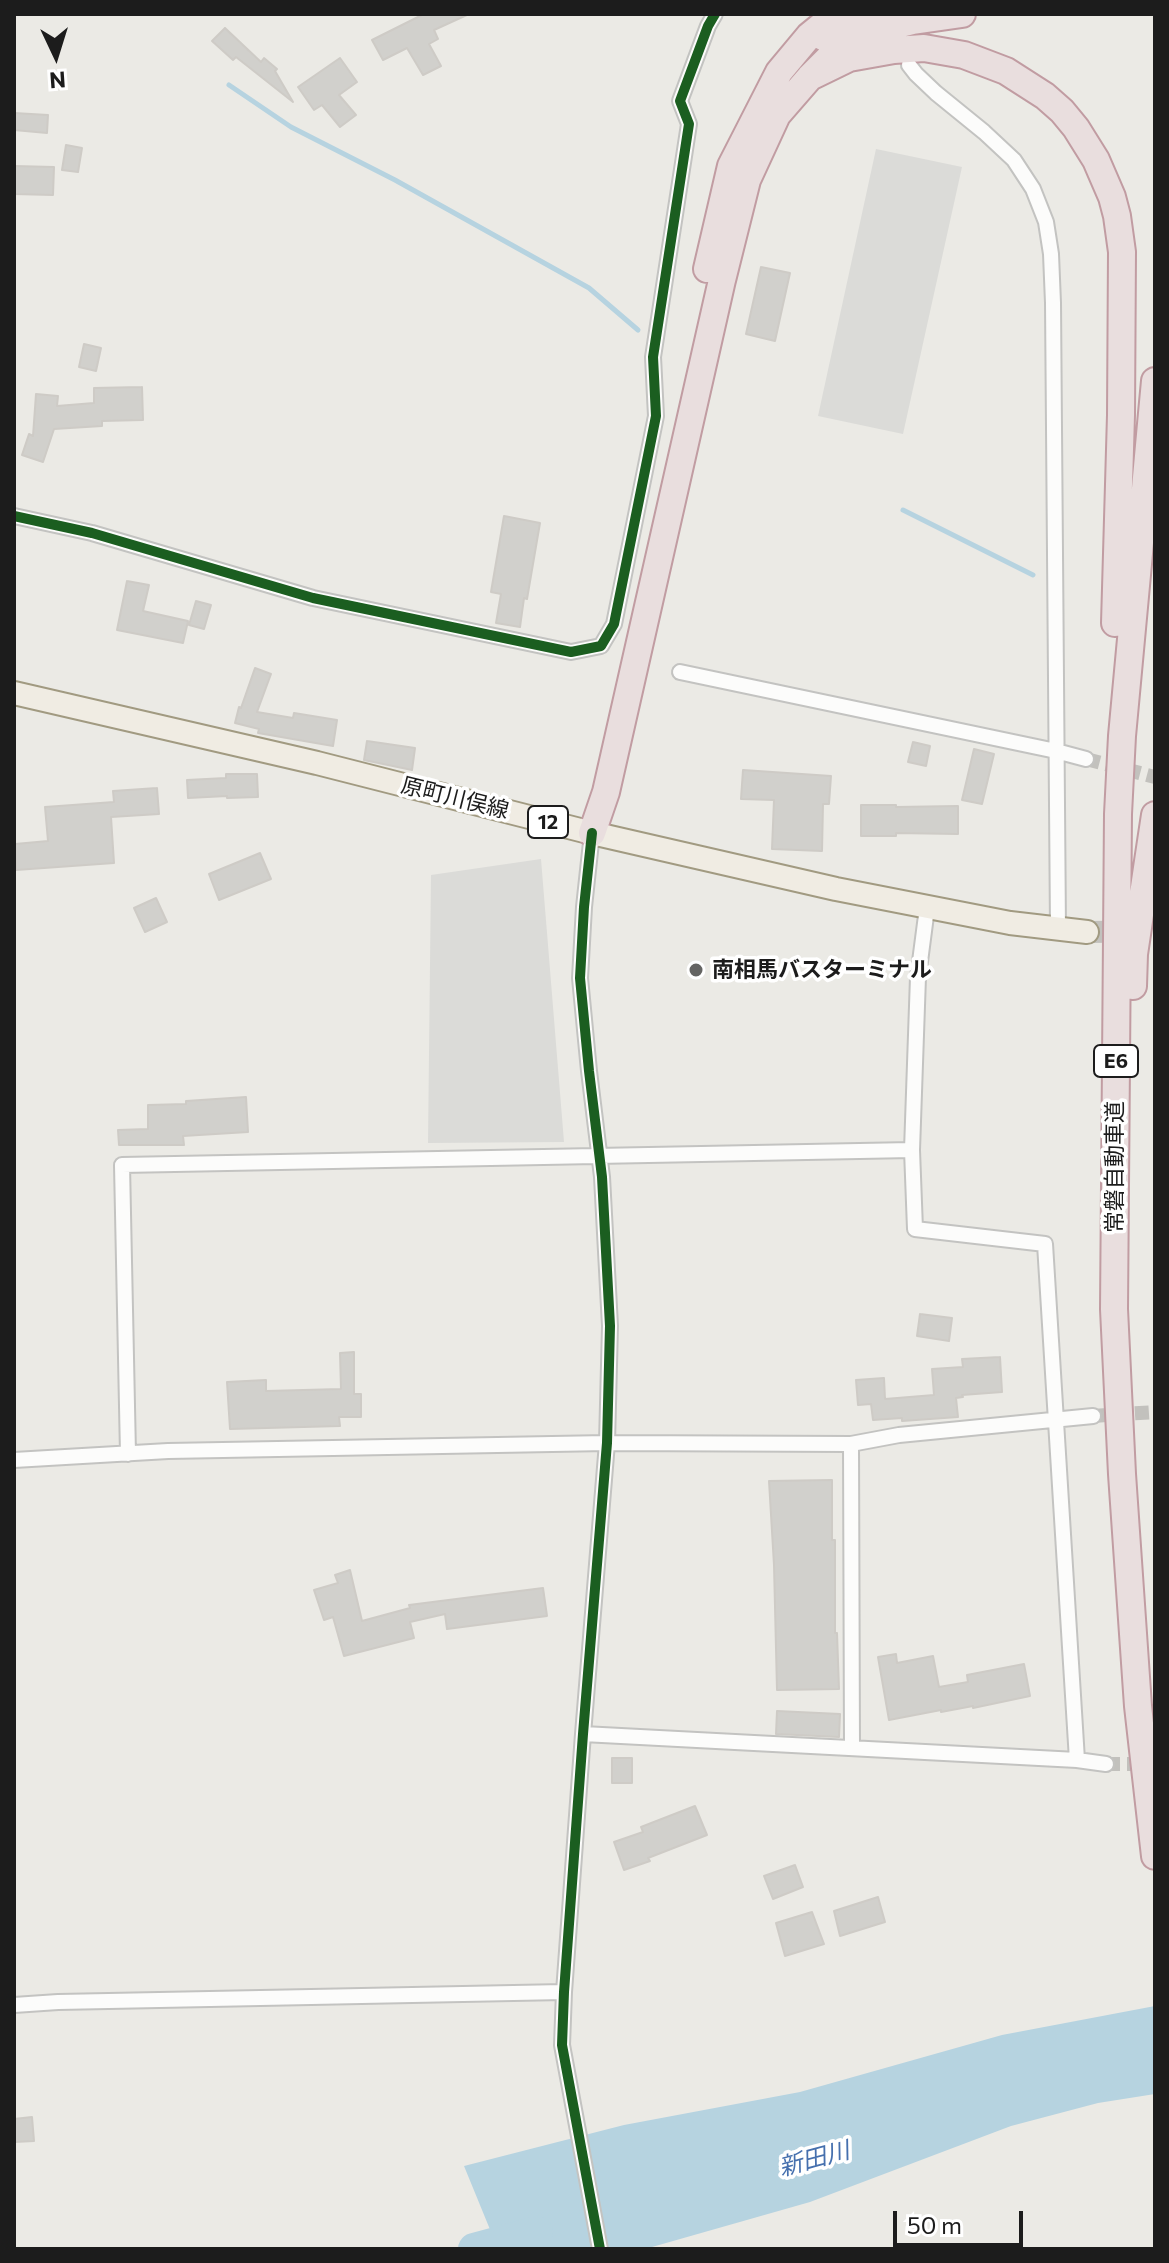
<!DOCTYPE html>
<html>
<head>
<meta charset="utf-8">
<style>
	body { margin:0 }
	#map { position:relative; width:1169px; height:2263px; overflow:hidden; background:#ebeae5; font-family:Commissioner,sans-serif }
	canvas { display:block }
	.frame { position:absolute; inset:0; border:16px solid #1c1c1c; pointer-events:none }
	.north { position:absolute; left:16px; top:16px; width:80px; height:80px; -webkit-text-stroke:6px #fff; paint-order:stroke; rotate:176deg; font-size:22px; font-weight:700; line-height:32px; text-align:center; color:#1c1c1c }
	.north::after { content:''; display:block; margin:auto; width:28px; height:36px; background:#1c1c1c; clip-path:polygon(50% 0,100% 100%,50% 72%,0 100%) }
	.scale { position:absolute; left:893px; top:2211px; width:130px; height:36px; box-sizing:border-box; border:4px solid #1c1c1c; border-top:0; padding-left:10px; font-size:24px; line-height:28px; white-space:nowrap; color:#1c1c1c; -webkit-text-stroke:6px #fff; paint-order:stroke }
</style>
</head>
<body>
<div id="map">
<canvas width="1169" height="2263"></canvas>
<div class="frame"></div>
<div class="north">N</div>
<div class="scale">50 m</div>
</div>
<script>
const context = document.querySelector('canvas').getContext('2d');
context.lineJoin = 'round';
function fill(path, color) {
  context.fillStyle = color;
  context.fill(path, 'evenodd');
}
function toPath(rows) {
  const path = new Path2D();
  for (const r of rows) {
    path.moveTo(r[0], r[1]);
    for (let i = 2; i < r.length; i += 2) path.lineTo(r[i], r[i + 1]);
  }
  return path;
}
function stroke(path, color, width, dash) {
  context.strokeStyle = color;
  context.lineWidth = width;
  context.lineCap = dash ? 'butt' : 'round';
  context.setLineDash(dash || []);
  context.stroke(path);
}
function write(font, color, halo, rows, align = 'center') {
  context.font = font + ' Commissioner,"Noto Sans JP",sans-serif';
  context.lineWidth = 7;
  context.setLineDash([]);
  context.textBaseline = 'middle';
  context.strokeStyle = halo;
  context.fillStyle = color;
  for (const [text, x, y, turn = 0] of rows) {
    context.save();
    context.translate(x, y);
    context.rotate((+turn || 0) * Math.PI / 180);
    context.textAlign = isNaN(turn) ? turn : align;
    if (halo) context.strokeText(text, 0, 0);
    context.fillText(text, 0, 0);
    context.restore();
  }
}
fill(toPath([
	[876,149,962,167,903,434,818,416],
	[541,859,564,1142,428,1143,431,875]
]), '#dbdbd8');
fill(toPath([
	[1155,2006,1155,2094,1098,2103,1011,2126,810,2202,645,2249,498,2249,464,2166,624,2125,800,2092,1002,2035]
]), '#b6d3e0');
stroke(toPath([
	[229,85,291,127,395,180,589,288,638,330],
	[903,510,1033,575]
]), '#b6d3e0', 5);
stroke(toPath([
	[474,2249,537,2232]
]), '#b6d3e0', 32);
const building = toPath([
	[424,14,469,14,434,30,438,39,429,44,441,66,423,75,407,48,383,60,372,40,424,14],
	[225,28,261,62,264,58,277,69,275,71,293,102,236,57,233,60,212,41,225,28],
	[340,58,357,82,339,95,356,115,340,127,322,105,314,110,298,87,340,58],
	[14,113,48,115,47,133,14,130,14,113],
	[66,145,82,148,78,172,62,170,66,145],
	[14,166,54,167,53,195,14,194,14,166],
	[761,267,790,273,775,341,746,334,761,267],
	[84,344,101,348,96,371,79,367,84,344],
	[142,387,143,420,102,421,102,426,54,429,43,462,22,455,29,434,33,436,36,394,58,396,57,406,94,403,94,388,142,387],
	[504,516,540,523,527,599,524,598,520,627,496,623,501,594,491,592,504,516],
	[127,581,149,585,143,611,188,621,183,643,117,630,127,581],
	[196,601,211,605,204,629,189,625,196,601],
	[255,668,271,674,257,712,293,718,294,713,337,720,333,746,258,733,259,729,235,723,239,707,241,708,255,668],
	[367,741,415,748,412,770,364,760,367,741],
	[913,742,930,746,926,766,908,762,913,742],
	[974,749,994,754,982,804,962,800,974,749],
	[743,770,831,776,829,804,823,804,822,851,772,849,774,800,741,799,743,770],
	[226,774,257,774,258,797,227,798,227,796,188,798,187,780,226,778,226,774],
	[157,788,159,814,111,817,114,863,16,870,15,844,48,841,45,807,114,802,113,791,157,788],
	[861,805,896,805,896,807,958,806,958,834,896,833,896,836,861,836,861,805],
	[260,853,271,879,219,900,209,874,260,853],
	[156,898,167,922,145,932,134,908,156,898],
	[246,1097,248,1132,183,1136,184,1145,119,1145,118,1130,148,1129,148,1105,186,1104,186,1101,246,1097],
	[920,1314,952,1318,949,1341,917,1336,920,1314],
	[354,1352,354,1394,361,1394,361,1417,339,1417,340,1426,230,1429,227,1382,266,1380,266,1391,341,1389,340,1353,354,1352],
	[1000,1357,1002,1392,962,1395,963,1397,956,1398,958,1417,902,1421,902,1418,873,1420,871,1404,858,1405,856,1380,884,1378,885,1399,934,1395,932,1369,963,1367,962,1359,1000,1357],
	[832,1480,832,1540,835,1540,835,1633,837,1633,839,1689,777,1690,774,1565,769,1481,832,1480],
	[350,1570,362,1621,410,1608,409,1605,543,1588,547,1616,447,1629,445,1614,410,1622,414,1638,344,1656,333,1617,324,1620,314,1590,338,1583,335,1575,350,1570],
	[896,1654,897,1663,933,1656,939,1687,968,1682,967,1675,1024,1664,1030,1696,973,1708,973,1706,941,1712,941,1710,889,1720,878,1657,896,1654],
	[777,1711,840,1714,839,1737,776,1734,777,1711],
	[612,1758,632,1758,632,1783,612,1783,612,1758],
	[695,1806,707,1835,648,1858,650,1861,624,1870,614,1842,643,1832,641,1827,695,1806],
	[795,1865,803,1887,773,1899,764,1876,795,1865],
	[878,1897,885,1922,840,1936,834,1911,878,1897],
	[812,1912,824,1944,785,1956,776,1923,812,1912],
	[32,2117,34,2141,14,2142,14,2119,32,2117]
]);
fill(building, '#d1d0cc');
stroke(building, '#cecbc6', 2);
stroke(toPath([
	[1086,759,1155,777],
	[1093,1416,1155,1412],
	[1106,1764,1149,1764]
]), '#c2c1bd', 14, [14, 7]);
stroke(toPath([
	[1087,932,1155,931]
]), '#c2c1bd', 22, [22, 11]);
const minor = toPath([
	[909,65,916,74,936,93,984,132,1014,160,1033,189,1046,222,1051,254,1053,303,1058,929],
	[14,516,92,533,313,598,571,652,601,646,614,624,656,416,653,357,689,124,680,101,708,26,715,14],
	[680,672,1056,751,1086,759],
	[592,833,584,907,580,978,589,1071,602,1177,610,1326,607,1443,583,1734,564,1992,562,2045,600,2249],
	[927,908,918,977,912,1150,915,1229,1045,1244,1077,1760],
	[851,1444,852,1748],
	[128,1454,122,1165,912,1150],
	[14,1460,168,1451,607,1443,851,1444,899,1435,1093,1416],
	[583,1734,1077,1760,1106,1764],
	[14,2005,58,2002,564,1992]
]);
const primary = toPath([
	[14,693,317,763,592,833,836,889,1010,923,1087,932]
]);
const motorway = toPath([
	[823,37,844,24,873,14],
	[810,77,849,58,894,50,924,48,964,55,1006,71,1045,96,1062,111,1076,128,1096,160,1112,197,1117,216,1122,252,1121,415,1115,623],
	[707,269,731,166,779,72,809,36,836,14],
	[1155,381,1122,736,1118,814,1114,1309,1122,1474,1138,1706,1155,1856],
	[592,833,606,792,722,280,747,180,777,115,810,77,832,55,889,27,913,21,962,14],
	[1133,986,1134,954,1155,815]
]);
stroke(minor, '#c3c3c1', 18);
stroke(primary, '#a19a81', 26);
stroke(motorway, '#c19ca2', 30);
stroke(minor, '#fcfcfb', 14);
stroke(primary, '#f0ece3', 22);
stroke(motorway, '#e9dede', 26);
stroke(toPath([
	[14,516,92,533,313,598,571,652,601,646,614,624,656,416,653,357,689,124,680,101,708,26,715,14],
	[592,833,584,907,580,978,589,1071,602,1177,610,1326,607,1443,583,1734,564,1992,562,2045,600,2249]
]), '#1b5e20', 10);
for (const [x, y, r, color] of [
	[696,970,8,"#646462"]
]) {
  const dot = new Path2D();
  dot.arc(x, y, r, 0, 2 * Math.PI);
  context.fillStyle = color;
  context.fill(dot);
  stroke(dot, '#fff', 3);
}
for (const [x, y, w] of [
	[548,822,40],
	[1116,1061,44]
]) {
  const box = new Path2D();
  box.roundRect(x - w / 2, y - 16, w, 32, 6);
  context.fillStyle = '#fff';
  context.fill(box);
  stroke(box, '#1c1c1c', 2);
}
write('bold 20px', '#1c1c1c', null, [
	["12",548,822],
	["E6",1116,1061]
]);
write('22px', '#1c1c1c', '#fff', [
	["原町川俣線",455,798,14],
	["常磐自動車道",1115,1167,-90]
]);
write('bold 22px', '#1c1c1c', '#fff', [
	["南相馬バスターミナル",712,970]
], 'left');
write('italic 24px', '#4670ae', '#fff', [
	["新田川",814,2159,-15]
]);
</script>
</body>
</html>
